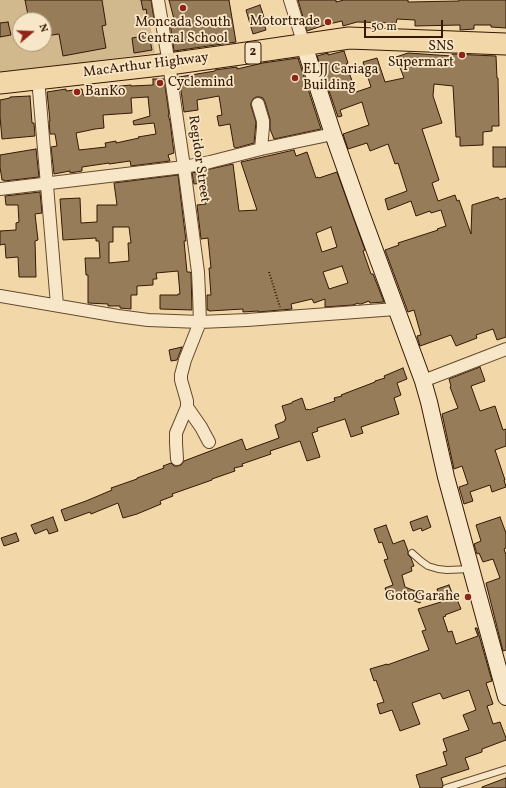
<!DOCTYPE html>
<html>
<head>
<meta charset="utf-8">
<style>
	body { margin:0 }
	#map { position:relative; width:506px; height:788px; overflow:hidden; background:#f2d8a9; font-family:Vollkorn,serif }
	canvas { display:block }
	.north { position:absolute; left:12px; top:12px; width:40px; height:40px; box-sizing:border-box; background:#f7e6c7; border:1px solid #a99479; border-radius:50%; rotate:71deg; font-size:11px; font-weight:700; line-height:16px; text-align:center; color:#351905 }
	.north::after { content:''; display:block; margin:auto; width:14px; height:18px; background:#8f2418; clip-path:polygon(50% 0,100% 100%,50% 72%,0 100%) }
	.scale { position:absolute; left:364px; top:20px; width:79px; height:18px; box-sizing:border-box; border:2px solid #351905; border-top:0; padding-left:5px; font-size:12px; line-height:14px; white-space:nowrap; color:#351905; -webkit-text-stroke:3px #f7e6c7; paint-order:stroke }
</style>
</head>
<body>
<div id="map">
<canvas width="506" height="788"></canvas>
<div class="north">N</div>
<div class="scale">50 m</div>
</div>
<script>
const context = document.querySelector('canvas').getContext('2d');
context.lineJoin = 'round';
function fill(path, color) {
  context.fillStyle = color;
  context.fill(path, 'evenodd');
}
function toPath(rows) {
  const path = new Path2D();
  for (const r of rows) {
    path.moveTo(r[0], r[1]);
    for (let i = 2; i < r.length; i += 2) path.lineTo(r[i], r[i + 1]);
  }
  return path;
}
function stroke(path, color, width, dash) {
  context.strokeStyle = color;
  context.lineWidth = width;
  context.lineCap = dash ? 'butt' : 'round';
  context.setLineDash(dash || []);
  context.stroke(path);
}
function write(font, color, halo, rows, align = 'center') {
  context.font = font + ' Vollkorn,serif';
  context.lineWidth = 3.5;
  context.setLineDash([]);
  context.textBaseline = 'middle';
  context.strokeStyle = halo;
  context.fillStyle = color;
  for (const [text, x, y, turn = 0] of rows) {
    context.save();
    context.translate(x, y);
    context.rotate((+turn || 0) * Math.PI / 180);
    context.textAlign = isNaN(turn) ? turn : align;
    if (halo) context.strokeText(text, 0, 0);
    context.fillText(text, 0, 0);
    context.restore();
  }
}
fill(toPath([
	[0,0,146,0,155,53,0,73],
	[20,20,44,20,44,44,20,44]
]), '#d2b88d');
const building = toPath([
	[25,0,102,0,106,25,102,26,106,48,63,56,59,34,46,36,44,20,43,18,29,20,25,0],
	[141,0,151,0,154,19,148,20,146,9,143,10,141,0],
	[169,0,229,0,236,42,174,51,170,23,175,23,169,0],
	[298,0,336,0,336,2,344,0,408,0,408,2,459,1,459,0,506,0,506,28,491,27,491,25,474,25,474,29,460,30,460,25,415,26,415,20,397,19,396,23,357,22,343,26,342,21,325,25,307,31,298,0],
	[260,5,264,17,262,17,266,30,253,34,246,10,260,5],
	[8,22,11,35,0,37,0,23,8,22],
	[149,35,152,50,134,53,132,38,149,35],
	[344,51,348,63,346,64,356,92,371,87,363,62,377,58,385,82,404,78,396,57,408,53,452,56,452,54,496,56,497,78,498,78,499,126,492,126,492,131,483,132,483,145,460,146,460,137,456,137,453,86,434,84,433,96,442,123,422,129,439,180,432,183,438,201,455,195,457,201,459,200,471,234,472,205,498,197,500,200,506,198,506,337,497,340,493,329,476,335,477,338,456,346,451,335,420,346,417,336,421,335,414,310,408,312,385,250,399,245,398,243,438,230,437,229,446,226,441,210,431,213,430,211,416,216,411,201,388,210,385,199,407,191,398,163,395,164,388,144,370,151,367,143,348,149,343,134,369,125,366,116,362,102,340,110,342,116,338,117,317,56,328,53,328,55,344,51],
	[298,58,321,129,274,139,270,129,270,119,265,102,263,98,260,97,256,97,253,99,251,103,251,106,256,122,254,143,236,148,234,147,230,124,219,126,217,116,222,115,219,96,197,100,198,110,184,112,179,77,215,71,215,70,237,67,237,69,263,63,298,58],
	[153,79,164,79,169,114,168,115,170,121,174,153,168,155,170,161,131,166,130,161,109,164,109,163,82,167,82,171,70,173,70,171,54,174,51,147,57,146,55,134,50,134,49,121,50,121,47,92,66,89,66,91,82,89,83,95,101,93,101,88,131,85,131,86,153,85,153,79],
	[148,97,150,116,133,121,134,125,154,123,156,134,138,137,139,138,116,143,116,141,105,143,106,147,79,150,76,133,95,129,104,128,103,115,132,113,131,98,148,97],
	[30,96,32,123,34,123,35,136,2,139,0,117,0,100,10,98,10,97,30,96],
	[493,147,506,147,506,167,493,167,493,147],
	[36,149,39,177,4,181,4,180,2,180,0,167,0,155,36,149],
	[294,150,296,156,307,152,316,178,318,177,319,178,337,172,365,250,363,251,371,274,373,274,384,302,370,303,369,301,361,304,359,304,358,303,353,305,325,307,325,299,314,303,312,299,291,304,292,309,258,312,258,311,243,312,243,309,209,311,209,310,207,310,207,295,211,295,209,268,211,268,208,238,201,239,197,205,206,204,203,183,194,184,192,173,233,164,239,211,257,210,241,162,294,150],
	[331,227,337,247,322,252,316,233,331,227],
	[342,266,348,283,329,289,323,272,342,266],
	[178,175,186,241,184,241,187,272,190,272,191,273,192,310,160,309,160,295,178,295,178,294,180,294,178,271,156,273,157,279,153,279,153,285,137,286,137,295,131,295,131,309,120,308,120,306,108,306,108,304,88,303,88,275,86,275,85,258,100,258,99,241,96,241,96,238,63,240,60,199,80,198,81,223,97,222,97,205,117,205,114,183,178,175],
	[113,227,129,227,131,243,128,243,129,261,109,263,109,242,113,242,113,227],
	[40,192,42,213,35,214,38,240,35,241,36,277,19,277,18,257,6,258,5,244,0,245,0,231,16,230,16,223,19,222,18,205,6,205,5,196,40,192],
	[182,347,177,360,171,361,169,350,182,347],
	[480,367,485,381,471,386,480,411,495,406,503,430,506,429,506,446,495,450,505,480,504,480,506,487,492,492,490,485,470,492,473,501,464,504,459,487,468,484,462,466,454,469,442,414,458,408,450,387,451,386,449,379,480,367],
	[403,368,407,379,397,383,401,395,394,398,399,414,361,427,363,433,351,437,345,419,317,428,318,431,312,433,320,457,307,461,300,441,270,451,271,454,242,464,243,466,234,468,235,471,212,479,212,480,172,494,173,496,160,501,161,504,137,514,123,518,118,503,91,514,90,512,65,521,61,510,86,501,112,490,111,488,137,479,137,478,164,468,163,466,171,463,174,466,177,466,181,465,184,461,242,439,246,450,279,438,275,425,285,421,285,419,286,419,282,406,292,403,292,402,302,398,306,410,308,409,309,410,335,401,334,398,342,396,341,395,375,382,375,381,385,378,384,376,403,368],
	[427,516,431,527,422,531,421,528,413,531,410,522,427,516],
	[53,517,58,531,49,534,47,529,35,534,31,525,53,517],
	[500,517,506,533,506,548,504,549,506,555,506,650,503,651,486,583,500,578,493,559,483,562,479,553,477,554,474,544,481,541,476,525,500,517],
	[386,525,393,544,404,540,408,551,408,555,411,558,414,566,411,567,412,571,402,575,405,587,423,594,420,603,403,597,389,601,385,588,393,585,384,560,388,559,382,542,379,543,374,529,386,525],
	[16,533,19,541,4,546,1,538,16,533],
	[449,585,454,598,456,597,461,609,445,615,446,616,443,617,448,632,452,631,456,644,478,636,475,628,477,628,492,681,486,683,493,704,487,706,493,724,500,722,506,738,506,740,482,749,482,752,465,758,469,769,441,778,443,784,442,788,420,788,416,775,447,765,443,752,447,751,443,739,469,730,463,715,476,710,469,690,443,699,440,693,412,703,420,724,400,731,392,710,380,714,377,704,384,702,376,680,374,681,370,669,387,664,387,665,429,650,422,631,426,630,418,609,441,602,437,589,449,585],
	[506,778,506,788,482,788,482,787,506,778]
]);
fill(building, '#977c5a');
stroke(building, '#351905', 1);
const lane = toPath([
	[412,553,421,561,428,566,438,569,447,570,471,569],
	[446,788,506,769]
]);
const street = toPath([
	[158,0,169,64,184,167,198,272,199,294,200,322,185,360,181,375,181,380,187,401,187,407,176,433,176,443,177,459],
	[290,0,304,45],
	[38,78,57,305],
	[258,104,263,121,263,127,261,149],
	[0,189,184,167,210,162,261,149,333,134],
	[0,296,118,316,148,320,200,322,247,320,396,309],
	[423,381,506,349],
	[187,407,201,427,209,442]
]);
const secondary = toPath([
	[304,45,333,134,361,213,423,381,429,402,446,477,506,697]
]);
const highway = toPath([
	[0,83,169,64,240,54,349,38,506,44]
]);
stroke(lane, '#64492e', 8);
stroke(street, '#64492e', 14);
stroke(secondary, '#351905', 18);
stroke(highway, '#351905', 23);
stroke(toPath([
	[269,272,280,307]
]), '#351905', 2, [1, 2]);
stroke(lane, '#f7e6c7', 6);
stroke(street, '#f7e6c7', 12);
stroke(secondary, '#f7e6c7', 16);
stroke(highway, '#f2d8a9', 21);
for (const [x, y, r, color] of [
	[183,8,4,"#8f2418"],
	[328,22,4,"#8f2418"],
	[462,55,4,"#8f2418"],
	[295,78,4,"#8f2418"],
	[160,83,4,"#8f2418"],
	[77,92,4,"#8f2418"],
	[468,597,4,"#8f2418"]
]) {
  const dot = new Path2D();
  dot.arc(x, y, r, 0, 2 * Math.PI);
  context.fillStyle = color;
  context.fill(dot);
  stroke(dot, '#f7e6c7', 1.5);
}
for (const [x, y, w] of [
	[253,53,16]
]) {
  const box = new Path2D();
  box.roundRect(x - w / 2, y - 11, w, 22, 3);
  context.fillStyle = '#f7e6c7';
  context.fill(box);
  stroke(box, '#351905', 1);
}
write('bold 13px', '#351905', null, [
	["2",253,53]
]);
write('14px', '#351905', '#f7e6c7', [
	["Motortrade",320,22],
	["Moncada South",183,23,"center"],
	["Central School",183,39,"center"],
	["SNS",454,47],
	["Supermart",454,63],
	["ELJJ Cariaga",303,70,"left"],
	["Building",303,86,"left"],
	["Cyclemind",168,83,"left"],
	["BanKo",85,92,"left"],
	["GotoGarahe",460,597]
], 'right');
write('14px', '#351905', '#f7e6c7', [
	["MacArthur Highway",146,66,-7],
	["Regidor Street",198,159,82]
]);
</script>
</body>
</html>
